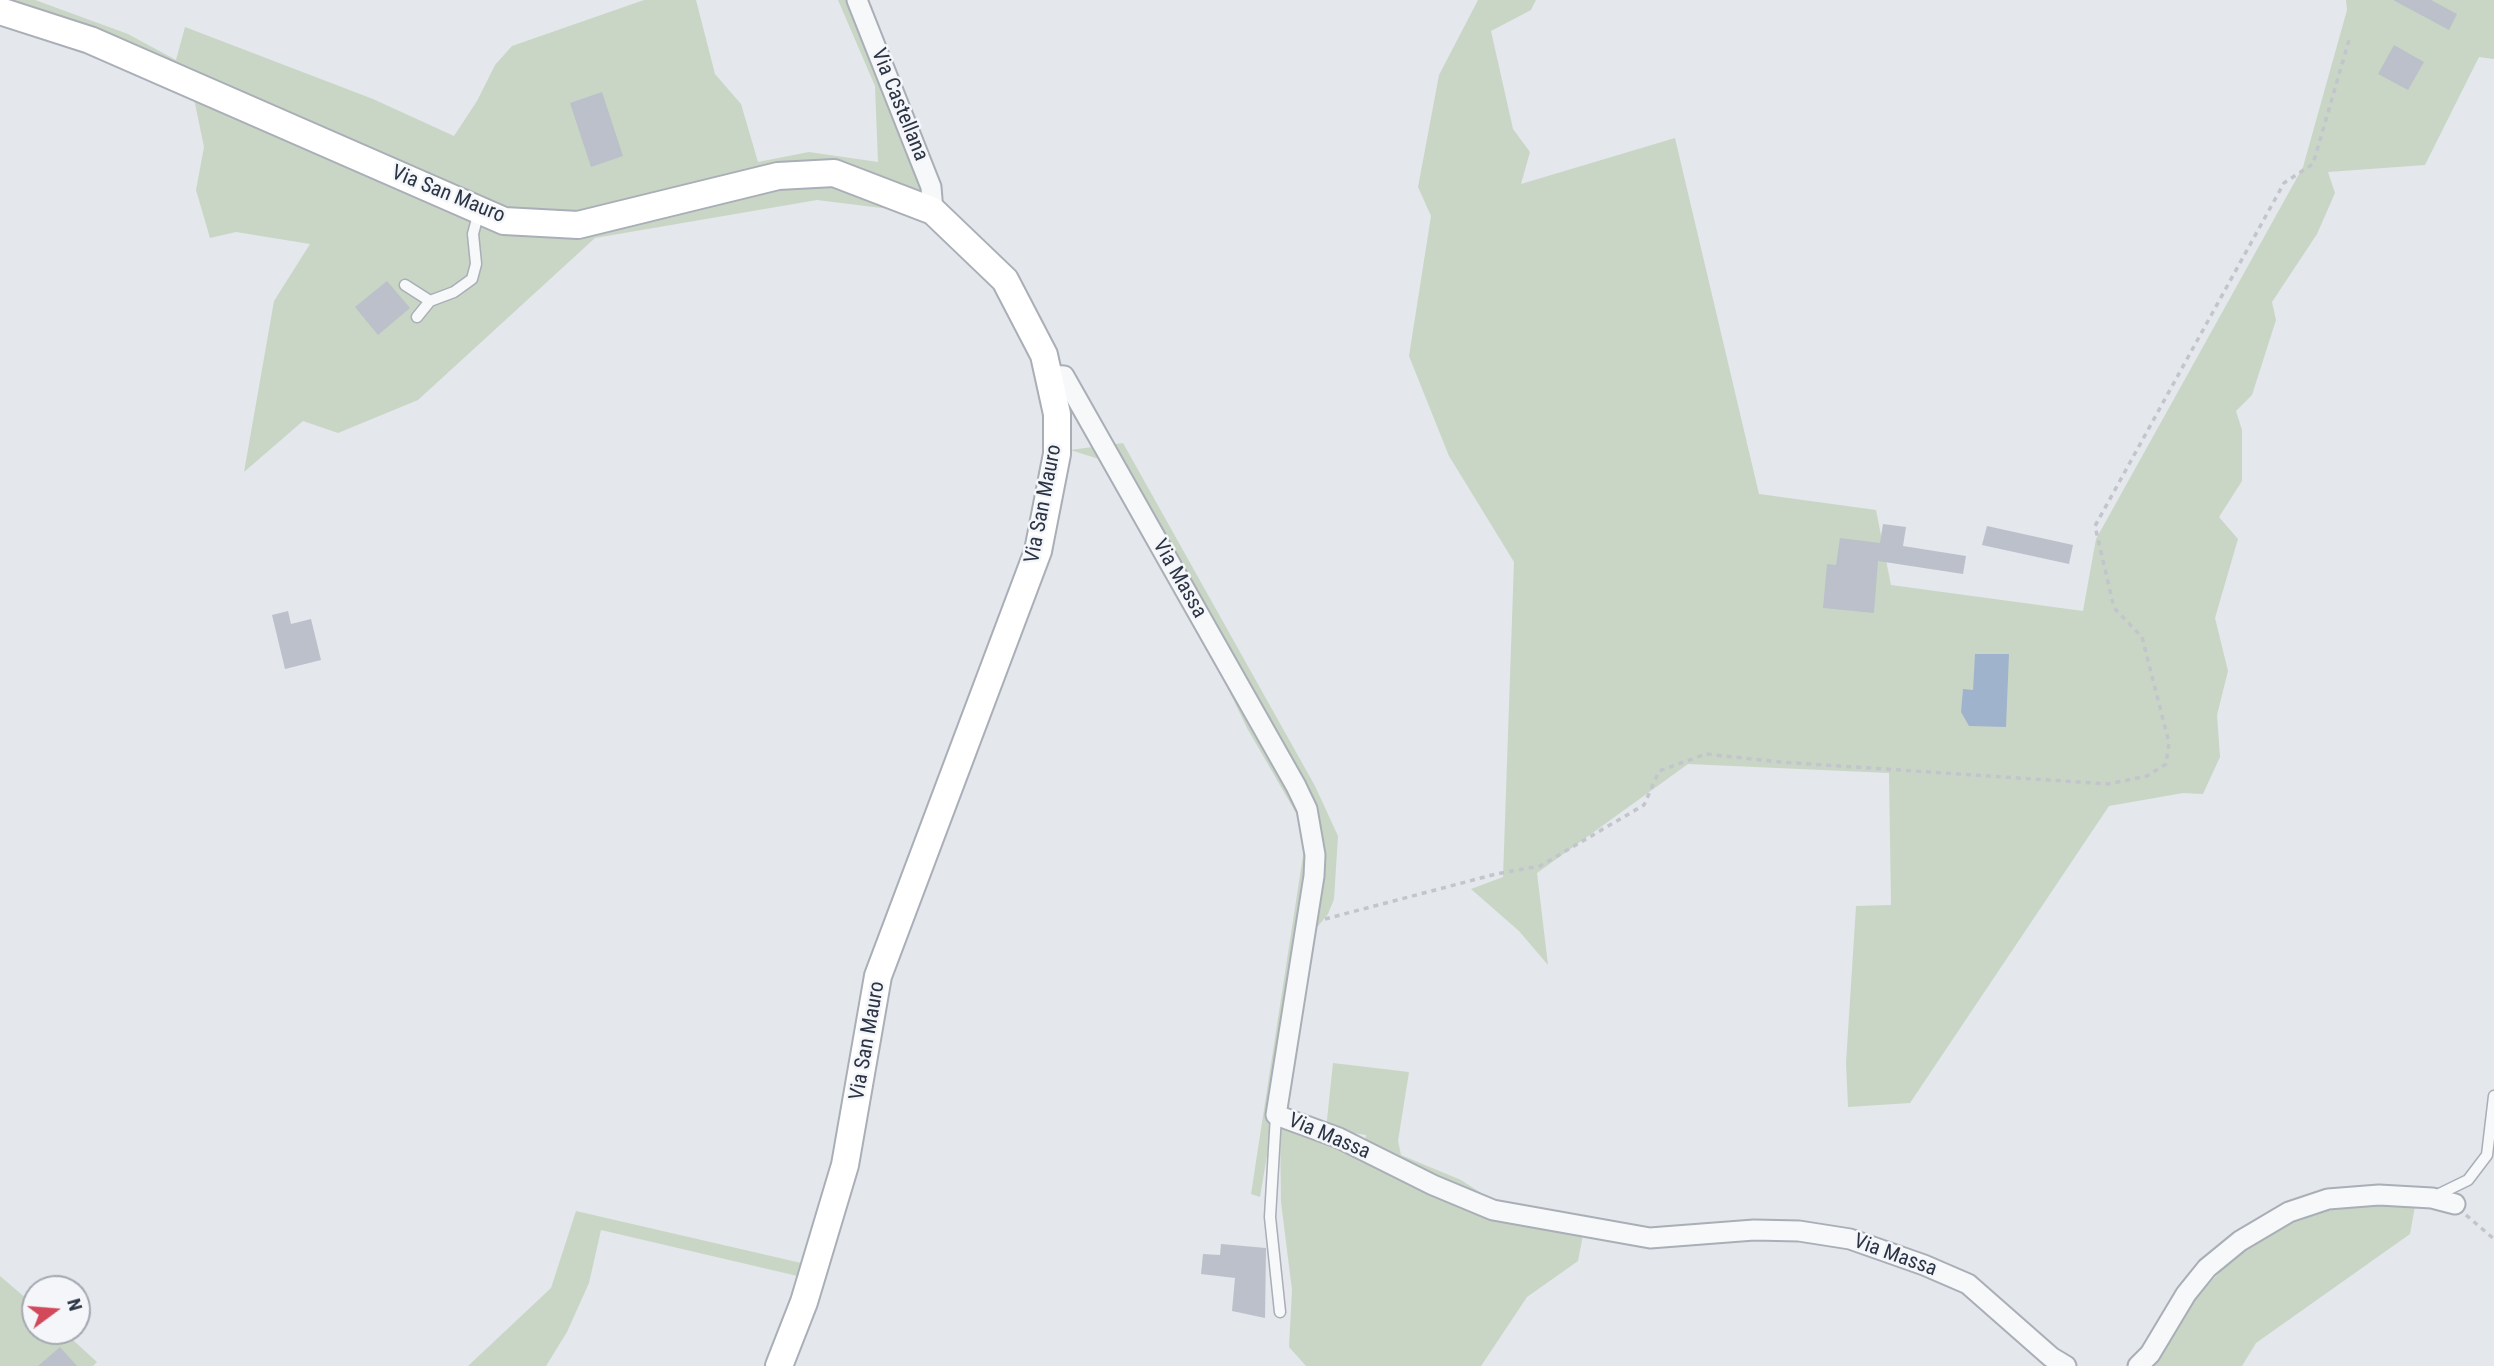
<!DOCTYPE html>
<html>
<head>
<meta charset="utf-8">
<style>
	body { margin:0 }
	#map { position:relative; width:2494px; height:1366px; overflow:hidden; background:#e4e7ec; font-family:"Roboto Condensed",sans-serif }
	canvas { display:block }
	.north { position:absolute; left:21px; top:1275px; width:70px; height:70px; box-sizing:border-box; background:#f4f6f9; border:2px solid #a4a8b1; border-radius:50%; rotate:74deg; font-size:19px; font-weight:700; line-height:28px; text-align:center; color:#2b3445 }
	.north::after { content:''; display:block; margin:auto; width:24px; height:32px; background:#d1495b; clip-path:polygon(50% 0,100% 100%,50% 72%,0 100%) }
</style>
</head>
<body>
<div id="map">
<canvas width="2494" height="1366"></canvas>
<div class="north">N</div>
</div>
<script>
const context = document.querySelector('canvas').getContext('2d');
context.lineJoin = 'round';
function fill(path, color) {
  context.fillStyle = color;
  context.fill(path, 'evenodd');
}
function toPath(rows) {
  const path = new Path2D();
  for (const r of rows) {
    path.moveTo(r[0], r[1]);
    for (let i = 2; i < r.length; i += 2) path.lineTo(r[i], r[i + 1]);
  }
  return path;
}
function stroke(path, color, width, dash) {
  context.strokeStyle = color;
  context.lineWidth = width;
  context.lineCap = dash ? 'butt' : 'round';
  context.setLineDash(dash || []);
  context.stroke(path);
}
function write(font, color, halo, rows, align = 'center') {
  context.font = font + ' "Roboto Condensed",sans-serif';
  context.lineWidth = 5;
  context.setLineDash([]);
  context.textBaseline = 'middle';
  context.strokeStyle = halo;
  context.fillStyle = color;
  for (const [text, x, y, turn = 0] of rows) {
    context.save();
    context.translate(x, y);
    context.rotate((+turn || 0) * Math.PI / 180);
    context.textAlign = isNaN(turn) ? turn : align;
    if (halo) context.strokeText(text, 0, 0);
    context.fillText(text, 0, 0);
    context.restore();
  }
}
fill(toPath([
	[0,0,35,0,128,34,176,60,185,27,373,99,454,136,477,101,495,65,512,46,644,0,696,0,715,74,741,104,758,162,809,152,878,162,875,86,838,0,853,0,927,180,922,196,891,179,848,168,570,215,526,213,457,190],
	[1478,0,1536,0,1531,10,1491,31,1513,129,1530,152,1521,184,1675,138,1759,494,1876,510,1891,585,2083,611,2096,539,2303,167,2347,10,2346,0,2494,0,2494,59,2479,57,2425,165,2328,172,2335,193,2317,234,2272,302,2276,320,2252,395,2236,411,2242,430,2242,481,2219,517,2238,539,2215,618,2228,671,2217,715,2220,757,2203,794,2183,793,2109,806,1910,1103,1848,1107,1846,1063,1856,906,1891,905,1889,773,1688,764,1537,873,1548,965,1519,931,1471,889,1503,877,1514,562,1449,456,1409,356,1431,216,1418,187,1439,75],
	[192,89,499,225,787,182,843,184,914,212,817,200,595,238,418,400,338,433,303,421,244,472,274,301,310,244,236,232,210,238,196,190,204,147],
	[1123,443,1315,786,1338,836,1334,899,1328,914,1315,930,1323,839,1310,801,1303,813,1313,857,1302,949,1260,1197,1251,1194,1304,849,1296,813,1247,728,1216,664,1099,459,1070,450],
	[1333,1063,1409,1072,1398,1141,1401,1155,1461,1180,1498,1204,1493,1206,1365,1146,1366,1135,1326,1129],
	[1280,1128,1340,1146,1583,1235,1578,1261,1527,1297,1481,1366,1306,1366,1289,1347,1292,1290,1281,1202],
	[2357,1204,2415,1206,2410,1234,2256,1343,2242,1366,2144,1366,2160,1351,2193,1301,2230,1261,2296,1218],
	[576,1211,810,1265,806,1278,601,1230,589,1283,567,1332,546,1366,468,1366,551,1288],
	[0,1276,35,1306,35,1331,63,1331,97,1362,93,1366,0,1366]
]), '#c9d6c5');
fill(toPath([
	[1975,654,2009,654,2006,727,1969,726,1961,712,1963,689,1973,690]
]), '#9fb4cc');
fill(toPath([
	[2393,0,2431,0,2457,14,2449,30],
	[2394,45,2424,62,2408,90,2378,74],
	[602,92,623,156,591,167,570,103],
	[387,281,410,308,378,335,355,307],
	[1883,524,1906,527,1903,546,1966,556,1963,574,1878,561,1874,613,1823,608,1827,564,1836,565,1840,538,1880,543],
	[1987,526,2073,545,2069,564,1982,545],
	[288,611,291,624,311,619,321,660,285,669,272,615],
	[1221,1244,1266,1248,1265,1318,1232,1311,1235,1278,1201,1274,1203,1254,1220,1255],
	[60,1347,77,1366,38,1366]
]), '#bbc0ca');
const lane = toPath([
	[405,285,430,301],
	[417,317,430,301,454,292,472,279,476,264,473,234,479,211],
	[1276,1115,1270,1217,1280,1312],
	[2433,1197,2468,1180,2487,1155,2494,1096]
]);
const street = toPath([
	[857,0,931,187,933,211],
	[1049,375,1064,376,1296,786,1307,809,1315,855,1314,876,1276,1115,1339,1138,1433,1185,1493,1210,1650,1238,1754,1230,1799,1231,1850,1239,1924,1265,1968,1284,2051,1357,2066,1366],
	[2138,1366,2150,1354,2186,1294,2207,1268,2240,1241,2289,1212,2328,1199,2379,1195,2432,1198,2455,1204]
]);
const secondary = toPath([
	[0,11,90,40,504,221,578,225,778,176,834,173,933,211,1005,280,1044,355,1057,414,1057,454,1038,551,878,976,845,1165,804,1302,779,1366]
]);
stroke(lane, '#a9aeb7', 13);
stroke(street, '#a9aeb7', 23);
stroke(secondary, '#a9aeb7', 30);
stroke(toPath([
	[1325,919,1496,874,1540,866,1644,805,1659,771,1706,754,1780,762,2108,784,2147,776,2166,764,2169,743,2142,637,2114,608,2095,526,2284,183,2313,164,2349,40],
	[2466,1215,2494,1239]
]), '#c2c5cb', 3.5, [5, 5]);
stroke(lane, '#f7f8fa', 10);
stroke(street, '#f7f8fa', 19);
stroke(secondary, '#fff', 26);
write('21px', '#2b3445', '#f4f6f9', [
	["Via Castellana",899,105,68],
	["Via San Mauro",448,195,22],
	["Via San Mauro",1044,504,-79],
	["Via Massa",1179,579,60],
	["Via San Mauro",868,1041,-80],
	["Via Massa",1329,1137,23],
	["Via Massa",1895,1256,20]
]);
</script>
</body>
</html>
